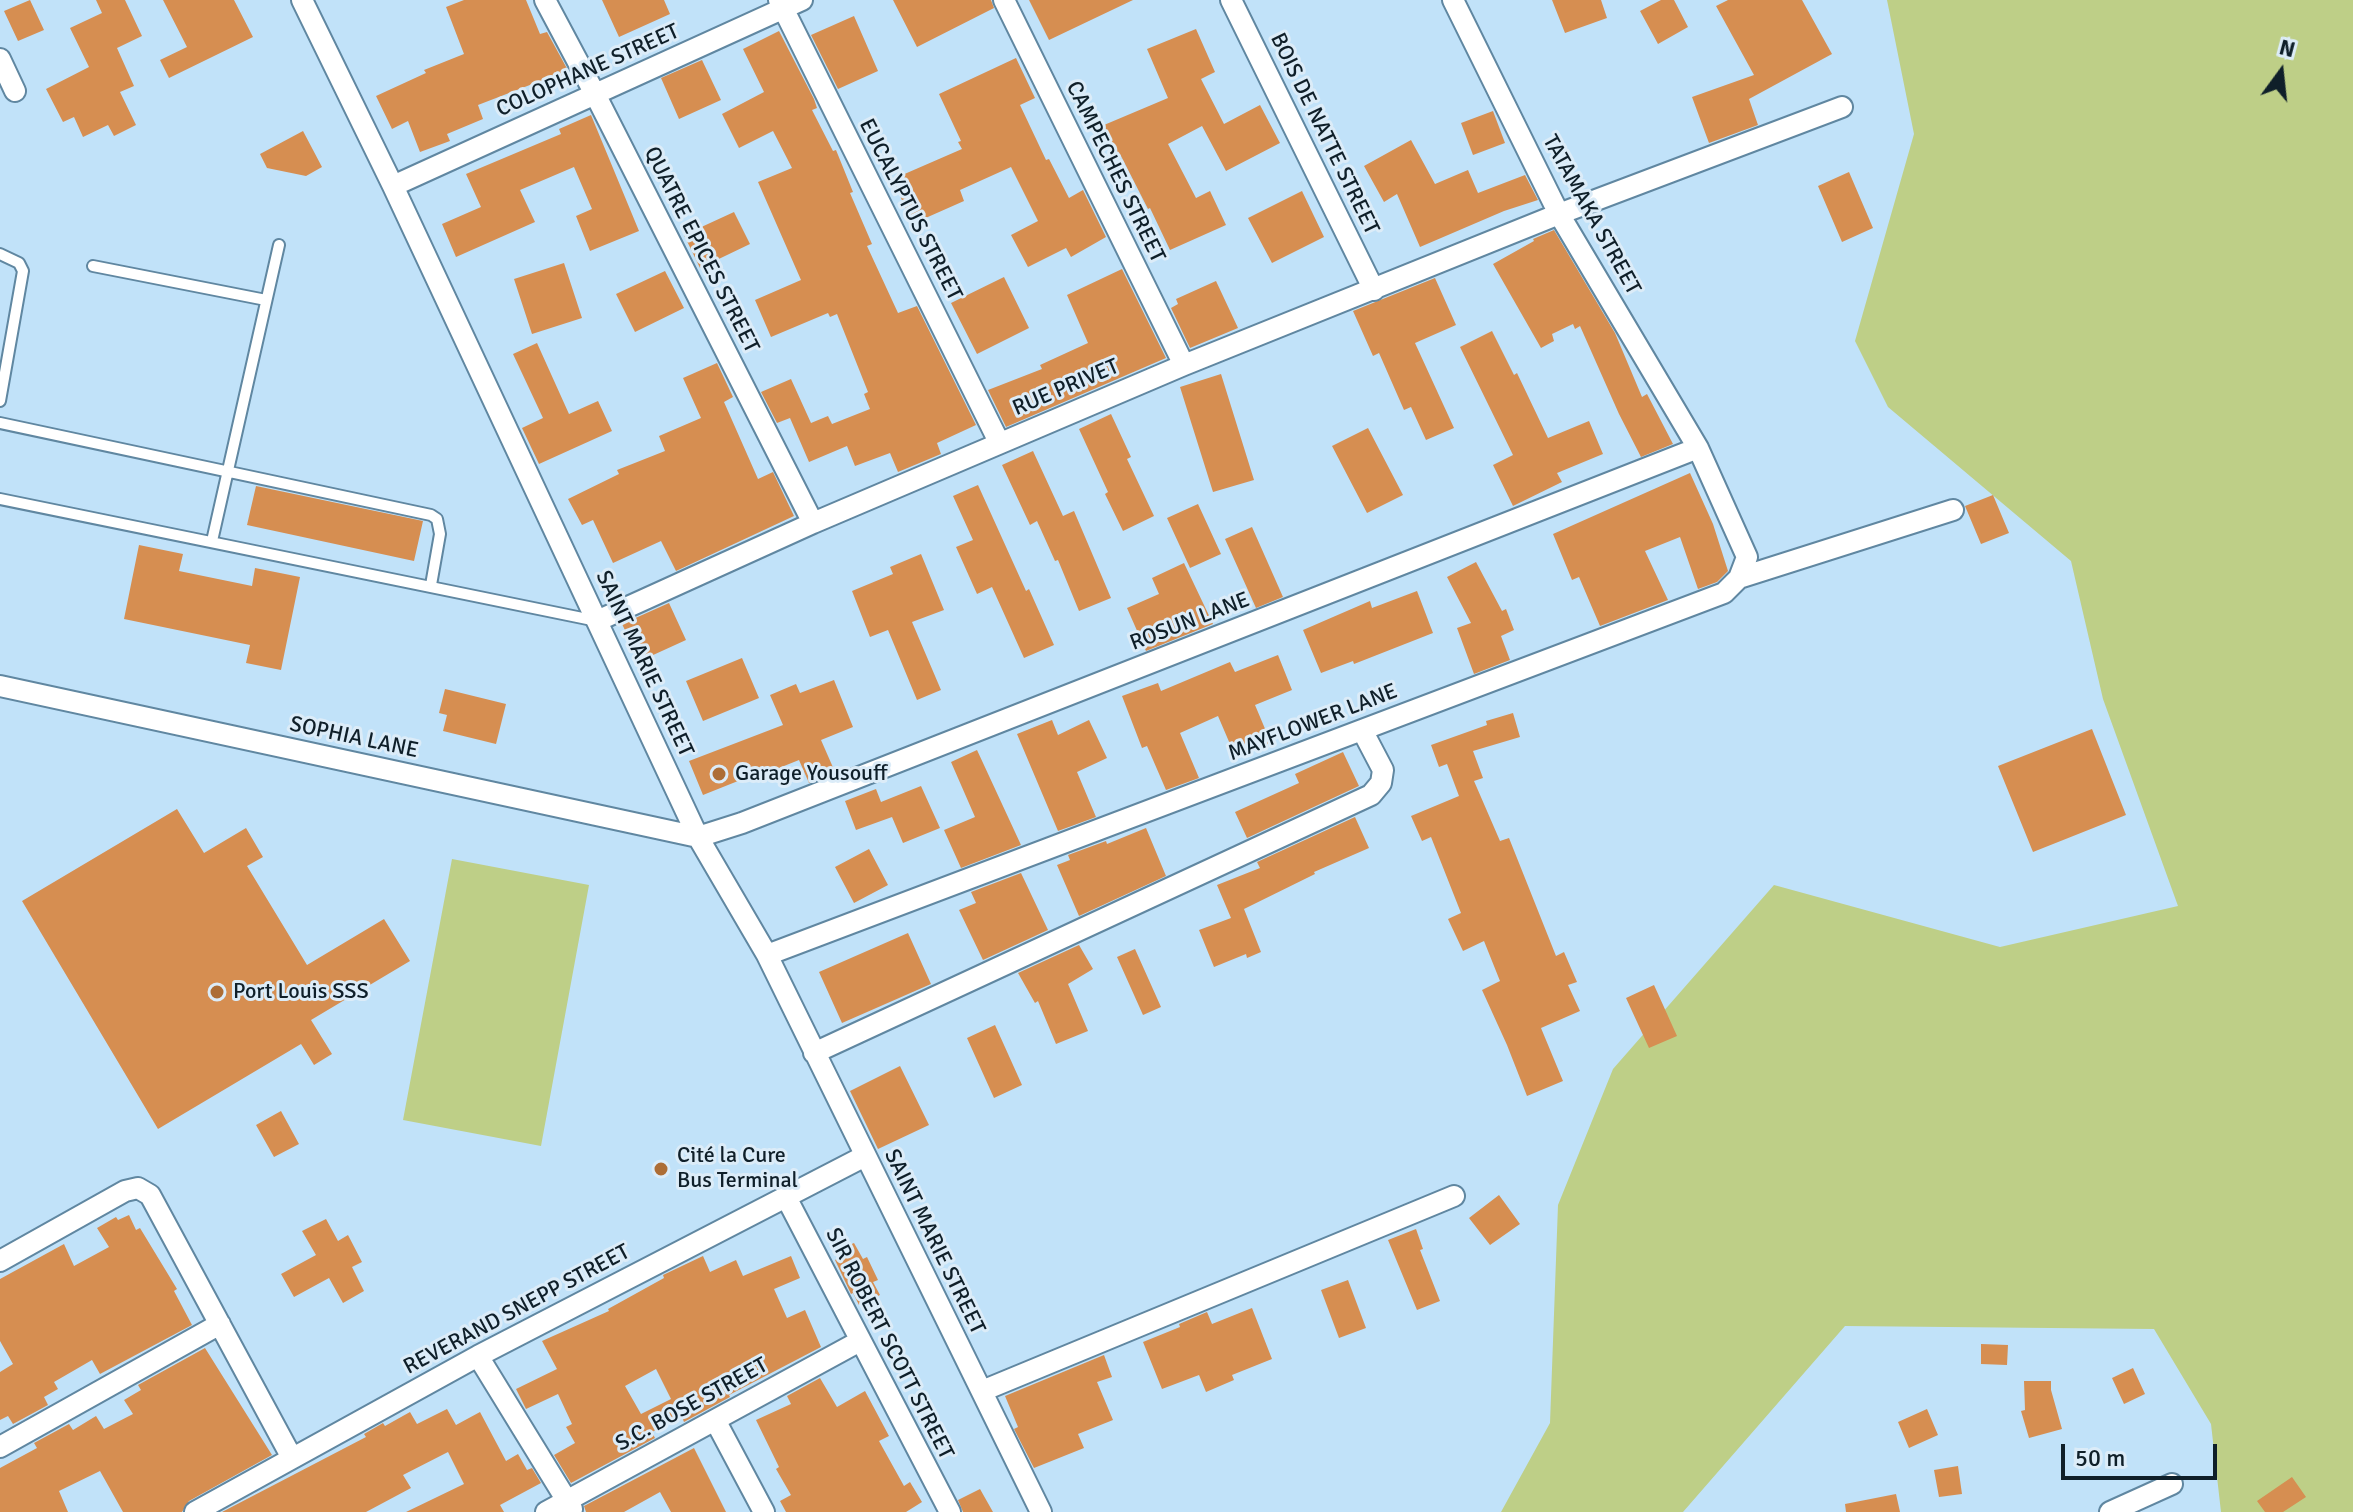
<!DOCTYPE html>
<html>
<head>
<meta charset="utf-8">
<style>
	body { margin:0 }
	#map { position:relative; width:2353px; height:1512px; overflow:hidden; background:#c1e2f9; font-family:Signika,sans-serif }
	canvas { display:block }
	.north { position:absolute; left:2241px; top:32px; width:80px; height:80px; -webkit-text-stroke:6px #dcecf8; paint-order:stroke; rotate:15deg; font-size:22px; font-weight:700; line-height:32px; text-align:center; color:#0f1f29 }
	.north::after { content:''; display:block; margin:auto; width:28px; height:36px; background:#0f1f29; clip-path:polygon(50% 0,100% 100%,50% 72%,0 100%) }
	.scale { position:absolute; left:2061px; top:1444px; width:156px; height:36px; box-sizing:border-box; border:4px solid #0f1f29; border-top:0; padding-left:10px; font-size:24px; line-height:28px; white-space:nowrap; color:#0f1f29; -webkit-text-stroke:6px #dcecf8; paint-order:stroke }
</style>
</head>
<body>
<div id="map">
<canvas width="2353" height="1512"></canvas>
<div class="north">N</div>
<div class="scale">50 m</div>
</div>
<script>
const context = document.querySelector('canvas').getContext('2d');
context.lineJoin = 'round';
function fill(path, color) {
  context.fillStyle = color;
  context.fill(path, 'evenodd');
}
function toPath(rows) {
  const path = new Path2D();
  for (const r of rows) {
    path.moveTo(r[0], r[1]);
    for (let i = 2; i < r.length; i += 2) path.lineTo(r[i], r[i + 1]);
  }
  return path;
}
function stroke(path, color, width, dash) {
  context.strokeStyle = color;
  context.lineWidth = width;
  context.lineCap = dash ? 'butt' : 'round';
  context.setLineDash(dash || []);
  context.stroke(path);
}
function write(font, color, halo, rows, align = 'center') {
  context.font = font + ' Signika,sans-serif';
  context.lineWidth = 6;
  context.setLineDash([]);
  context.textBaseline = 'middle';
  context.strokeStyle = halo;
  context.fillStyle = color;
  for (const [text, x, y, turn = 0] of rows) {
    context.save();
    context.translate(x, y);
    context.rotate((+turn || 0) * Math.PI / 180);
    context.textAlign = isNaN(turn) ? turn : align;
    if (halo) context.strokeText(text, 0, 0);
    context.fillText(text, 0, 0);
    context.restore();
  }
}
fill(toPath([
	[1887,0,2353,0,2353,1512,2221,1512,2211,1424,2154,1329,1845,1326,1683,1512,1501,1512,1550,1423,1558,1205,1613,1069,1774,885,2000,947,2178,906,2103,699,2071,561,1888,407,1855,341,1914,134],
	[452,859,589,885,541,1146,403,1120]
]), '#becf87');
fill(toPath([
	[30,0,44,30,18,41,4,11],
	[96,0,125,0,142,36,117,48,134,86,120,92,136,125,114,136,108,125,83,137,74,117,63,122,46,89,89,67,70,28,102,13],
	[163,0,234,0,253,37,169,78,160,60,187,47],
	[464,0,526,0,540,34,547,32,570,74,537,88,535,83,478,105,483,119,447,134,450,141,420,152,408,121,392,129,376,96,426,73,424,70,464,54,446,7],
	[602,0,664,0,670,14,619,37],
	[893,0,991,0,994,8,917,47],
	[1029,0,1133,0,1049,40],
	[1552,0,1601,0,1607,18,1565,33],
	[1661,0,1674,0,1688,27,1658,44,1640,11],
	[1728,0,1802,0,1832,54,1749,99,1758,125,1709,143,1692,97,1754,75,1716,6],
	[854,16,878,71,838,89,811,35],
	[1196,29,1215,72,1201,79,1224,124,1260,105,1280,143,1226,171,1202,126,1168,144,1196,198,1210,191,1226,225,1170,250,1150,208,1148,209,1120,154,1116,156,1104,125,1168,98,1147,49],
	[779,31,814,99,817,108,812,110,833,151,836,150,853,192,850,193,872,244,867,246,898,313,917,306,976,425,937,443,941,454,898,472,890,453,855,466,847,446,809,462,790,418,777,423,761,392,791,379,811,423,828,416,832,424,870,409,864,394,868,392,837,314,830,317,828,313,771,337,755,300,801,280,758,182,792,168,773,131,739,148,722,114,764,92,743,49],
	[1016,58,1035,98,1020,105,1046,160,1049,159,1069,198,1083,190,1106,237,1071,257,1066,248,1028,267,1011,235,1038,221,1011,167,960,190,964,201,912,224,893,179,962,149,958,142,961,141,939,94],
	[702,60,721,100,679,119,661,78],
	[1493,111,1505,143,1473,155,1461,123],
	[591,115,639,231,590,251,576,216,592,209,574,167,520,190,535,222,456,257,442,224,481,207,466,174,561,134,559,129],
	[303,131,322,167,306,176,267,168,260,154],
	[1411,140,1435,184,1468,170,1478,193,1525,175,1538,200,1504,211,1420,247,1397,194,1384,202,1364,166],
	[1849,172,1873,228,1842,242,1818,186],
	[1302,191,1324,237,1272,263,1248,218],
	[734,212,750,244,700,268,684,235],
	[1554,230,1615,333,1642,397,1647,394,1673,444,1641,457,1619,414,1580,326,1575,329,1573,324,1552,334,1554,341,1541,348,1493,264,1534,241,1533,239],
	[564,263,582,318,532,334,514,279],
	[1122,269,1166,358,1006,427,988,390,1042,369,1040,365,1088,343,1067,295],
	[665,271,684,308,635,332,616,294],
	[1004,277,1029,328,977,354,951,303],
	[1435,278,1456,325,1415,343,1454,428,1426,440,1411,407,1404,410,1379,353,1373,356,1353,311],
	[1216,281,1238,328,1190,348,1171,308,1178,304,1176,299],
	[1492,331,1514,375,1517,373,1548,438,1589,421,1603,454,1557,473,1562,482,1513,506,1493,465,1513,455,1460,347],
	[537,343,569,414,598,401,612,431,539,464,522,428,543,418,513,354],
	[717,363,733,397,724,402,758,479,773,472,794,516,676,571,661,541,613,563,593,520,582,525,568,499,619,474,617,470,665,451,659,436,701,418,683,378],
	[1221,374,1254,480,1213,492,1180,387],
	[1111,414,1131,457,1127,459,1154,516,1123,531,1105,494,1108,492,1079,429],
	[1368,428,1403,495,1367,513,1332,446],
	[1033,451,1063,516,1074,511,1111,598,1079,611,1058,560,1055,561,1037,521,1030,525,1002,465],
	[1690,473,1713,524,1728,571,1717,582,1698,589,1680,537,1645,551,1668,600,1600,626,1579,577,1572,580,1553,534],
	[978,485,1026,591,1029,589,1054,645,1024,658,992,587,977,594,956,547,973,540,953,496],
	[256,486,423,521,414,561,247,525],
	[1993,495,2009,533,1981,544,1965,506],
	[1198,504,1221,554,1190,568,1167,518],
	[1252,527,1283,597,1256,608,1225,539],
	[139,545,183,554,179,571,252,586,255,568,300,577,281,670,246,663,250,645,124,619],
	[921,554,944,610,912,622,941,690,917,700,888,630,870,637,852,591,893,574,890,567],
	[1476,562,1502,611,1506,609,1514,630,1501,636,1510,660,1474,674,1457,628,1471,623,1447,577],
	[1184,563,1213,624,1146,651,1127,608,1159,594,1152,578],
	[1417,591,1433,633,1354,664,1353,661,1321,673,1303,630,1370,601,1372,608],
	[669,603,686,640,640,661,622,624],
	[1278,655,1292,690,1255,705,1271,743,1236,758,1218,716,1180,733,1199,778,1166,790,1147,746,1142,748,1122,696,1158,683,1161,691,1230,662,1235,672],
	[742,658,759,698,703,721,686,681],
	[834,680,853,727,821,740,835,772,809,783,799,760,759,776,758,773,703,795,689,761,783,725,770,695,796,684,800,693],
	[445,689,506,704,496,744,443,731,447,715,439,713],
	[1513,713,1520,737,1473,751,1483,778,1474,781,1500,841,1509,838,1556,956,1564,952,1577,982,1568,985,1580,1011,1541,1028,1563,1081,1527,1096,1507,1045,1482,990,1500,981,1484,941,1463,951,1448,919,1461,913,1431,837,1422,841,1411,816,1459,796,1447,764,1439,767,1431,745,1487,725,1486,721],
	[1052,720,1058,735,1089,720,1107,758,1077,772,1096,817,1058,831,1017,734],
	[2092,729,2126,815,2033,852,1998,766],
	[977,750,1021,845,961,868,944,830,975,817,951,762],
	[1343,752,1359,786,1247,838,1235,812,1299,783,1295,774],
	[921,786,940,828,903,843,892,817,856,830,845,801,876,789,881,802],
	[177,809,204,853,246,828,263,857,247,866,307,965,384,919,410,961,311,1020,332,1054,314,1065,301,1044,158,1129,22,901],
	[1355,817,1369,848,1314,872,1315,874,1244,909,1261,952,1247,958,1246,954,1214,967,1199,930,1231,918,1217,885,1260,868,1257,862],
	[1146,828,1166,876,1079,916,1057,865,1070,860,1068,855,1106,841,1107,844],
	[869,849,888,885,854,903,835,867],
	[1021,873,1048,930,983,960,959,910,976,903,971,892],
	[908,933,931,984,842,1023,819,972],
	[1079,945,1093,969,1068,984,1088,1031,1056,1044,1038,1001,1035,1003,1018,973],
	[1135,949,1161,1007,1143,1015,1117,957],
	[1654,985,1677,1036,1649,1048,1626,998],
	[995,1025,1022,1085,994,1098,967,1038],
	[900,1066,929,1125,878,1149,850,1091],
	[281,1111,299,1144,274,1157,256,1125],
	[1499,1195,1520,1224,1490,1245,1469,1218],
	[129,1215,136,1230,140,1228,177,1289,174,1291,192,1325,100,1374,92,1360,54,1382,58,1389,44,1397,48,1405,13,1424,8,1416,0,1420,0,1372,13,1364,0,1341,0,1279,64,1244,74,1266,109,1247,97,1228,116,1217,118,1220],
	[326,1219,338,1241,348,1235,362,1262,352,1267,364,1291,343,1303,329,1278,294,1297,281,1274,316,1255,302,1231],
	[1416,1229,1423,1249,1420,1250,1440,1301,1417,1310,1388,1240],
	[854,1243,863,1259,867,1257,878,1280,873,1282,880,1295,859,1305,853,1293,851,1294,835,1260,843,1256,840,1249],
	[703,1256,710,1272,736,1260,743,1276,791,1256,800,1278,774,1289,787,1318,805,1310,821,1347,729,1395,730,1397,684,1422,682,1417,652,1432,655,1438,571,1483,554,1455,575,1443,566,1427,572,1424,558,1394,526,1409,516,1389,557,1369,542,1341,609,1311,608,1309,664,1278,663,1275],
	[656,1369,671,1399,641,1414,625,1386],
	[1348,1280,1366,1328,1339,1338,1321,1290],
	[1252,1308,1272,1359,1232,1375,1234,1380,1206,1392,1199,1375,1162,1389,1143,1342,1180,1327,1179,1324,1207,1312,1212,1324],
	[1981,1344,2008,1345,2007,1365,1981,1364],
	[205,1348,272,1455,189,1501,182,1512,123,1512,100,1471,59,1491,68,1512,0,1512,0,1468,37,1448,34,1443,69,1424,73,1430,96,1416,104,1429,133,1414,124,1400,141,1390,138,1385],
	[1104,1355,1112,1377,1097,1382,1113,1420,1078,1434,1084,1448,1034,1468,1014,1429,1018,1427,1005,1396],
	[2133,1368,2145,1394,2124,1404,2112,1378],
	[820,1378,837,1407,865,1391,889,1436,879,1441,904,1486,910,1482,922,1502,906,1512,786,1512,780,1501,791,1495,776,1469,779,1467,756,1420,791,1404,787,1396],
	[2024,1381,2051,1381,2051,1390,2062,1429,2029,1438,2021,1411,2025,1410],
	[447,1409,456,1425,480,1412,506,1461,518,1454,527,1470,532,1468,541,1483,500,1505,504,1512,406,1512,464,1484,448,1452,403,1475,411,1488,366,1512,222,1512,366,1437,364,1434,383,1423,385,1426,410,1412,417,1424],
	[1927,1409,1938,1435,1909,1448,1898,1422],
	[694,1448,726,1512,671,1512,660,1492,624,1512,586,1512,584,1506],
	[1958,1466,1962,1494,1939,1497,1934,1470],
	[2292,1477,2306,1497,2283,1512,2265,1512,2257,1501],
	[980,1489,993,1512,963,1512,958,1500],
	[1896,1494,1900,1512,1846,1512,1845,1504]
]), '#d68e51');
const service = toPath([
	[0,254,19,263,23,271,0,401],
	[93,266,266,300],
	[0,423,431,515,437,519,440,534,431,585],
	[0,499,597,621],
	[212,541,279,245]
]);
const minor = toPath([
	[302,0,393,186,698,837,767,955,1041,1512],
	[545,0,595,94,813,523],
	[779,0,999,442],
	[1004,0,1184,365],
	[1231,0,1374,290],
	[0,59,15,91],
	[393,186,802,0],
	[1739,578,1953,510],
	[597,621,813,523,1184,365,1559,214,1842,107],
	[0,686,698,837],
	[698,837,742,823,1698,448],
	[767,955,1724,593,1739,578,1747,557,1698,448,1559,214,1453,0],
	[814,1053,1371,795,1381,783,1383,770,1362,730],
	[786,1197,950,1512],
	[0,1261,125,1191,138,1188,150,1195,292,1458],
	[478,1356,572,1509],
	[982,1391,1454,1196],
	[715,1420,764,1512],
	[0,1447,220,1324],
	[195,1512,478,1356,865,1156],
	[546,1512,860,1341],
	[2110,1512,2172,1484]
]);
stroke(service, '#6087a1', 14);
stroke(minor, '#6087a1', 24);
stroke(service, '#fff', 10);
stroke(minor, '#fff', 20);
for (const [x, y, r, color] of [
	[719,774,8,"#ad6d35"],
	[217,992,8,"#ad6d35"],
	[661,1169,8,"#ad6d35"]
]) {
  const dot = new Path2D();
  dot.arc(x, y, r, 0, 2 * Math.PI);
  context.fillStyle = color;
  context.fill(dot);
  stroke(dot, '#dcecf8', 3);
}
write('22px', '#0f1f29', '#dcecf8', [
	["COLOPHANE STREET",588,71,-24],
	["BOIS DE NATTE STREET",1324,134,64],
	["CAMPECHES STREET",1115,172,64],
	["EUCALYPTUS STREET",910,210,63],
	["TATAMAKA STREET",1591,215,61],
	["QUATRE EPICES STREET",701,250,63],
	["RUE PRIVET",1066,388,-23],
	["ROSUN LANE",1190,622,-21],
	["SAINT MARIE STREET",644,664,65],
	["MAYFLOWER LANE",1313,723,-21],
	["SOPHIA LANE",354,738,12],
	["SAINT MARIE STREET",934,1242,64],
	["REVERAND SNEPP STREET",517,1310,-28],
	["SIR ROBERT SCOTT STREET",889,1344,63],
	["S.C. BOSE STREET",692,1405,-29]
]);
write('22px', '#0f1f29', '#dcecf8', [
	["Garage Yousouff",735,774],
	["Port Louis SSS",233,992],
	["Cité la Cure",677,1156],
	["Bus Terminal",677,1181]
], 'left');
</script>
</body>
</html>
